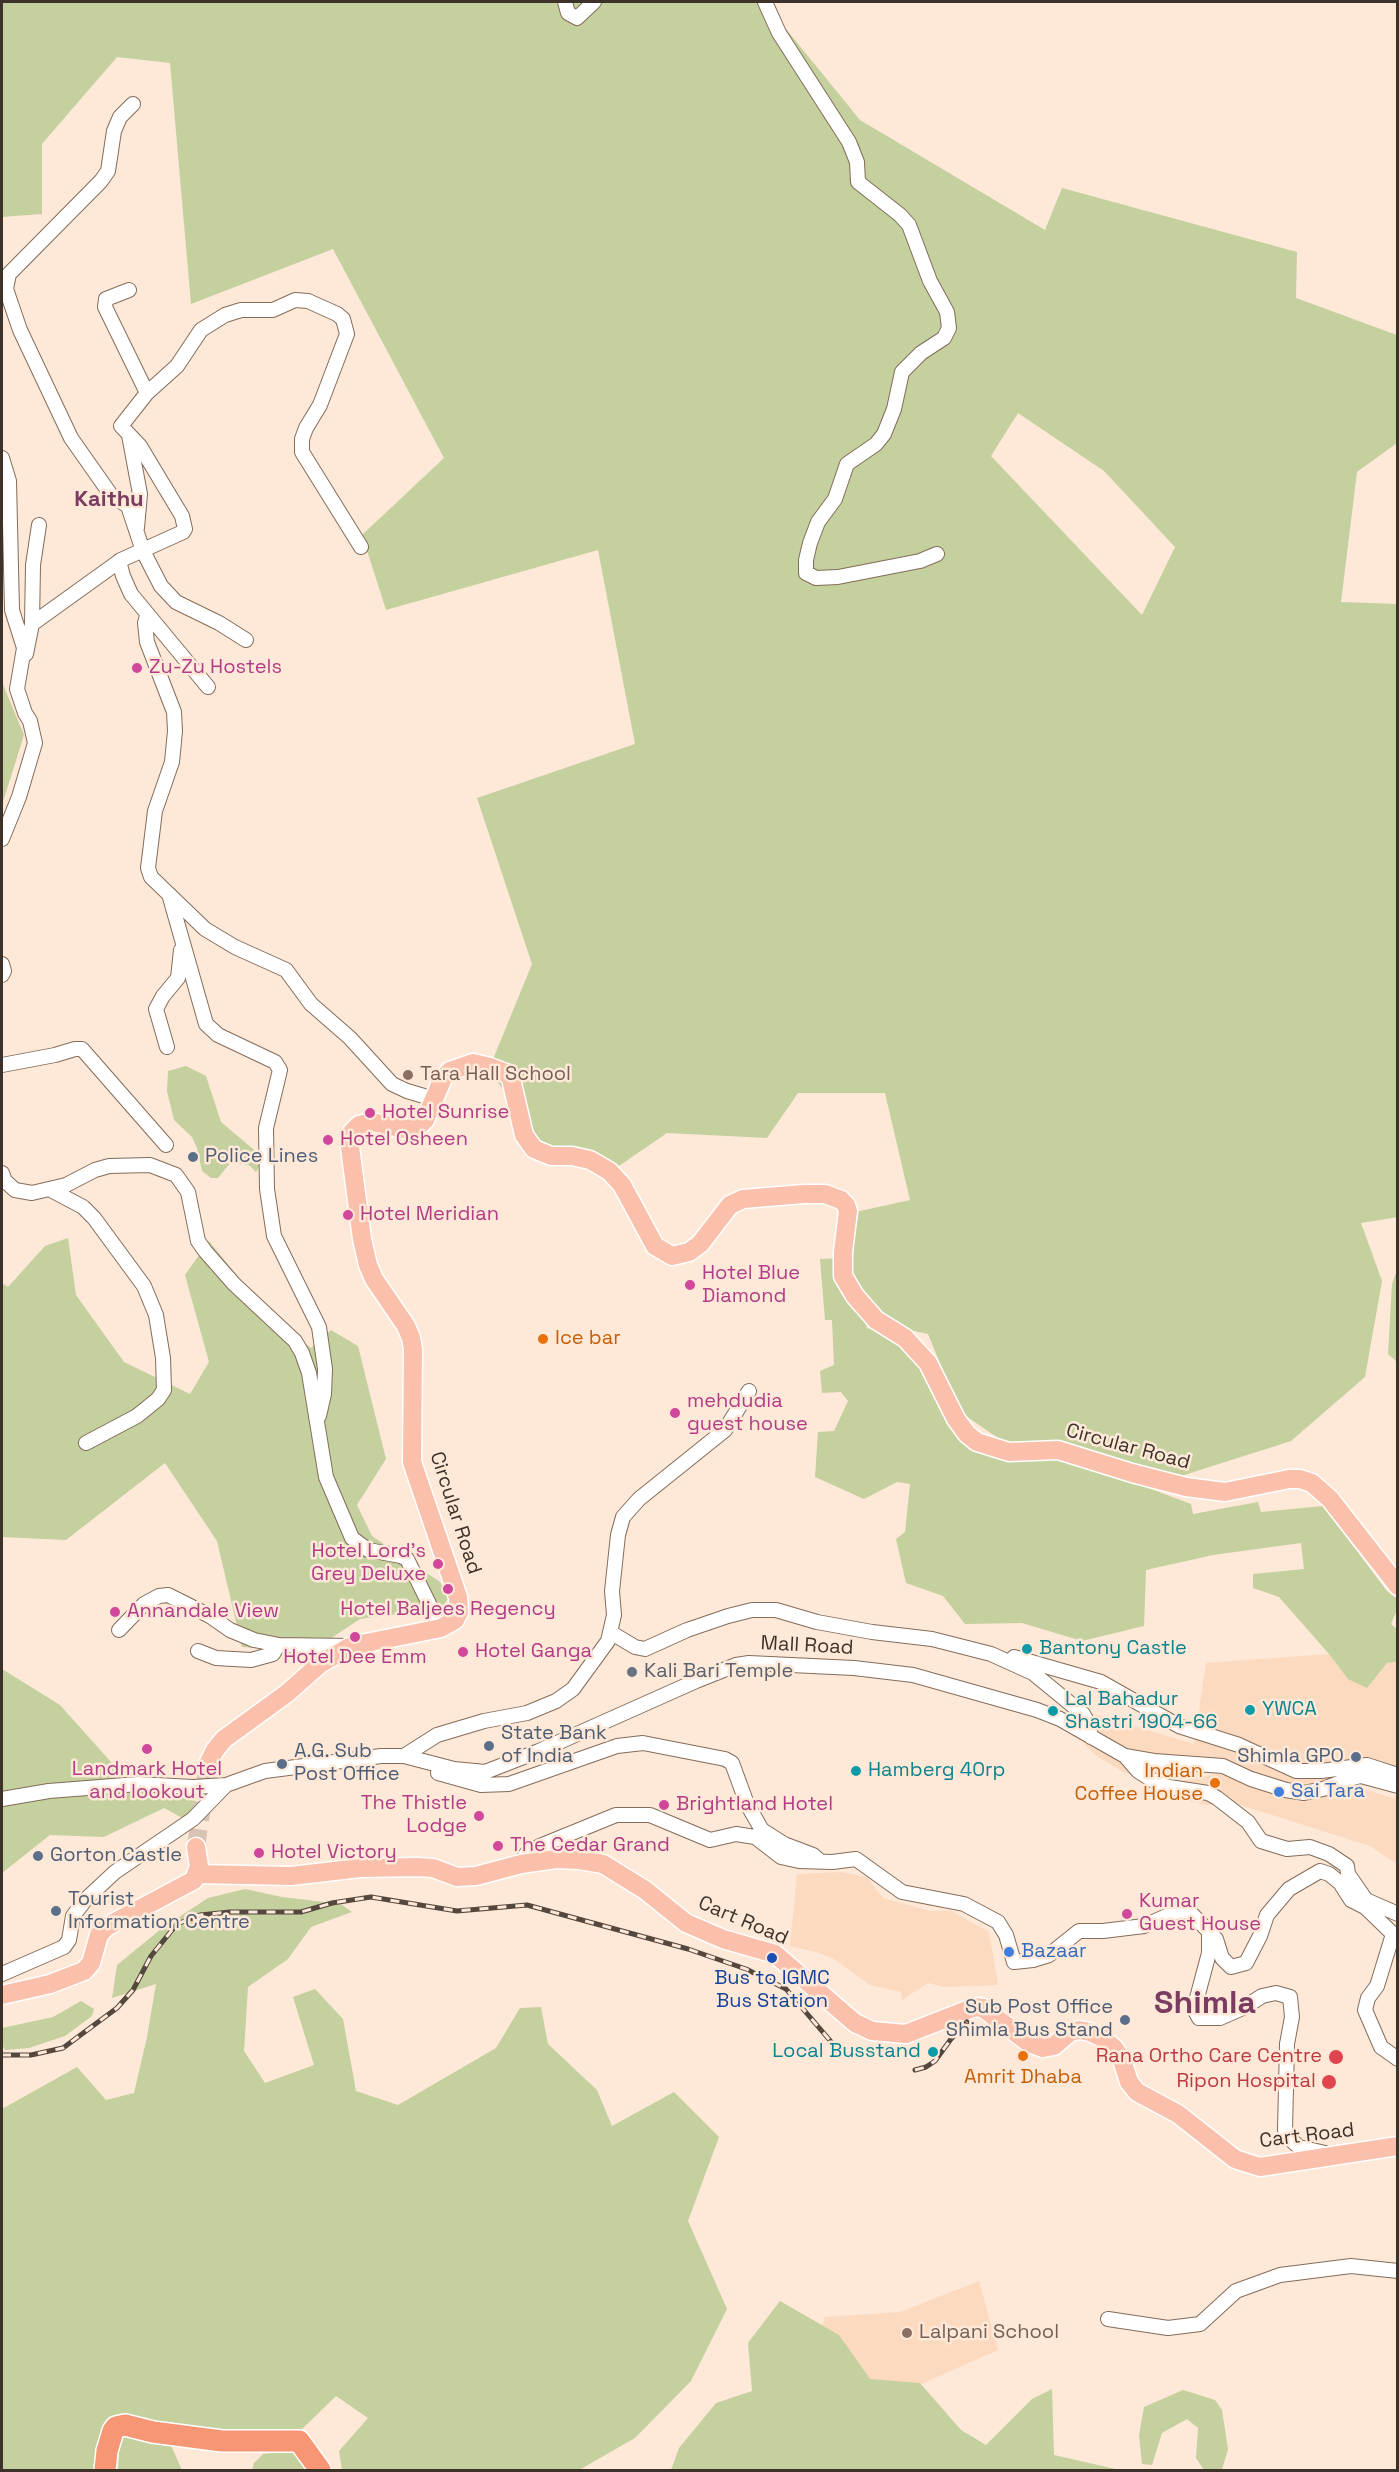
<!DOCTYPE html>
<html>
<head>
<meta charset="utf-8">
<style>
	body { margin:0 }
	#map { position:relative; width:1399px; height:2472px; overflow:hidden; background:#fee8d7; font-family:"Space Grotesk",sans-serif }
	canvas { display:block }
	.frame { position:absolute; inset:0; border:3px solid #3d322a; pointer-events:none }
</style>
</head>
<body>
<div id="map">
<canvas width="1399" height="2472"></canvas>
<div class="frame"></div>
</div>
<script>
const context = document.querySelector('canvas').getContext('2d');
context.lineJoin = 'round';
function fill(path, color) {
  context.fillStyle = color;
  context.fill(path, 'evenodd');
}
function toPath(rows) {
  const path = new Path2D();
  for (const r of rows) {
    path.moveTo(r[0], r[1]);
    for (let i = 2; i < r.length; i += 2) path.lineTo(r[i], r[i + 1]);
  }
  return path;
}
function stroke(path, color, width, dash) {
  context.strokeStyle = color;
  context.lineWidth = width;
  context.lineCap = dash ? 'butt' : 'round';
  context.setLineDash(dash || []);
  context.stroke(path);
}
function write(font, color, halo, rows, align = 'center') {
  context.font = font + ' "Space Grotesk",sans-serif';
  context.lineWidth = 5;
  context.setLineDash([]);
  context.textBaseline = 'middle';
  context.strokeStyle = halo;
  context.fillStyle = color;
  for (const [text, x, y, turn = 0] of rows) {
    context.save();
    context.translate(x, y);
    context.rotate((+turn || 0) * Math.PI / 180);
    context.textAlign = isNaN(turn) ? turn : align;
    if (halo) context.strokeText(text, 0, 0);
    context.fillText(text, 0, 0);
    context.restore();
  }
}
fill(toPath([
	[1329,1654,1348,1679,1387,1663,1397,1662,1397,1789,1352,1779,1306,1789,1218,1763,1184,1776,1156,1780,1123,1772,1094,1754,1065,1723,1094,1714,1194,1744,1206,1663],
	[1224,1773,1300,1802,1350,1788,1366,1790,1397,1799,1397,1864,1370,1846,1231,1802,1206,1805,1163,1796,1138,1780,1158,1785],
	[841,1872,867,1877,883,1898,930,1911,951,1911,989,1932,998,1985,944,1987,928,1983,902,2000,901,1992,870,1985,834,1959,816,1952,790,1946,797,1874],
	[979,2281,998,2350,890,2398,809,2366,825,2317,900,2312]
]), '#fcdac0');
fill(toPath([
	[2,2,764,2,860,120,1045,230,1062,188,1297,252,1296,298,1397,335,1397,443,1357,472,1341,602,1398,604,1398,1217,1361,1223,1382,1281,1365,1377,1291,1441,1175,1478,1060,1442,1004,1442,960,1412,928,1334,874,1322,848,1265,867,1328,919,1342,954,1422,995,1454,1057,1454,1191,1504,1193,1514,1258,1502,1261,1512,1323,1506,1387,1591,1397,1599,1397,1610,1391,1624,1397,1629,1397,1662,1387,1663,1367,1688,1348,1679,1329,1654,1279,1597,1253,1588,1253,1574,1304,1569,1301,1543,1213,1555,1146,1570,1144,1626,1082,1641,1022,1623,965,1624,943,1596,906,1583,896,1539,905,1532,910,1484,897,1482,864,1499,815,1477,818,1432,834,1431,848,1401,841,1392,822,1393,820,1371,834,1365,832,1320,825,1320,820,1259,846,1258,851,1213,910,1200,885,1093,798,1093,767,1138,667,1133,613,1170,538,1141,489,1069,532,964,477,798,635,744,598,550,386,610,362,535,444,458,333,249,191,304,170,63,117,57,42,144,42,214,2,217],
	[1018,413,1104,471,1175,547,1142,615,991,456],
	[2,682,24,735,2,805],
	[186,1066,206,1076,221,1122,259,1154,259,1167,256,1172,249,1165,231,1162,218,1178,211,1178,202,1171,197,1148,192,1137,174,1120,167,1091,168,1071],
	[68,1238,76,1295,124,1362,190,1394,209,1362,185,1275,209,1241,269,1315,311,1348,331,1330,358,1346,386,1459,357,1505,372,1536,440,1582,449,1597,442,1608,360,1619,312,1651,242,1647,217,1541,165,1463,66,1540,2,1537,2,1283,8,1287,45,1246],
	[1397,1270,1397,1362,1388,1354,1392,1284],
	[2,1669,60,1705,111,1762,136,1775,156,1794,183,1796,200,1803,186,1820,164,1808,104,1837,50,1835,2,1873],
	[245,1889,282,1897,341,1904,352,1912,311,1927,288,1959,248,1987,244,2051,265,2083,314,2065,293,1997,315,1989,343,2019,356,2091,398,2105,496,2048,520,2008,541,2007,548,2044,597,2090,612,2126,674,2092,719,2137,688,2221,727,2309,691,2381,635,2438,579,2470,342,2470,339,2451,368,2418,336,2396,300,2431,234,2441,123,2413,105,2430,99,2470,2,2470,2,2109,77,2067,106,2100,134,2093,147,2037,156,1984,112,1998,117,1965,161,1929,208,1898],
	[81,2001,94,2009,92,2016,65,2036,29,2048,5,2050,2,2045,2,2028,53,2017],
	[780,2301,839,2335,870,2379,920,2383,961,2430,986,2445,1032,2399,1052,2389,1054,2455,1120,2470,671,2470,679,2448,716,2403,752,2391,748,2343],
	[1183,2390,1215,2400,1222,2410,1228,2449,1222,2470,1204,2470,1196,2458,1198,2428,1187,2419,1162,2433,1152,2465,1142,2464,1139,2435,1144,2407],
	[128,2431,170,2443,182,2470,118,2470,120,2437],
	[298,2450,325,2470,252,2470,254,2463,263,2454]
]), '#c4d09e');
stroke(toPath([
	[196,1847,208,1764]
]), '#d7c4b4', 18, [18, 9]);
const minor = toPath([
	[565,2,568,13,577,18,594,2],
	[765,2,779,33,849,142,857,162,858,182,900,215,909,225,930,281,947,312,949,328,944,338,921,353,902,372,894,409,884,434,876,444,847,464,835,499,818,522,810,543,806,560,806,573,816,578,838,577,920,561,937,554],
	[133,104,120,117,114,131,108,171,101,181,9,274,6,289,20,330,71,438,111,495,128,506,143,551,161,586,176,602,219,623,246,640],
	[147,393,177,366,201,330,225,315,241,310,273,310,295,300,308,301,337,314,343,319,347,334,320,405,306,428,302,439,302,452,361,547],
	[129,435,140,494,137,528],
	[2,458,9,481,12,610,24,648,17,689,25,713,30,721,35,743,19,797,2,839],
	[119,561,123,576,131,594,208,687],
	[147,616,145,623,147,642,174,712,175,731,172,762,155,811,148,868,151,877,205,929,235,947,286,970,311,1004,350,1038,392,1084,407,1091,434,1099],
	[32,624,121,560,183,532,185,529,182,516,140,446,121,426,147,393,105,307,106,299,129,290],
	[26,654,32,624,33,565,39,525],
	[169,894,206,1024,218,1035,275,1062,280,1070,266,1128,267,1189,274,1236,319,1327,325,1369,324,1394,319,1416],
	[2,964,4,971,2,975],
	[167,1047,156,1009,163,996,178,978,181,950],
	[2,1065,55,1055,75,1049,82,1049,166,1145],
	[2,1173,5,1181,15,1190,32,1193,66,1185,95,1170,109,1166,150,1165,176,1175,188,1192,198,1241,205,1251,234,1284,295,1341,302,1353,309,1373,326,1477,352,1538,368,1550,401,1556,407,1559,441,1628],
	[51,1190,83,1207,94,1218,144,1286,156,1315,163,1358,164,1390,158,1399,137,1416,86,1443],
	[119,1630,144,1604,159,1596,168,1595,210,1616,230,1630,254,1640,279,1645,351,1646],
	[610,1632,635,1647,645,1649,687,1630,728,1616,752,1610,776,1610,817,1622,872,1632,932,1639,991,1654,1033,1673,1083,1714,1089,1724,1091,1737],
	[198,1651,216,1658,251,1660,273,1654,276,1649,273,1644],
	[1014,1657,1101,1682,1179,1726,1239,1745,1296,1771,1321,1771,1367,1765,1398,1775],
	[404,1756,437,1735,484,1721,527,1713,556,1701,573,1689,608,1641,614,1615,612,1591,618,1535,623,1517,639,1499,725,1430,749,1391],
	[1125,1756,1138,1771,1157,1783,1169,1787,1208,1793,1217,1798,1248,1822,1261,1841,1287,1849,1310,1847,1329,1854,1347,1866,1348,1874,1366,1900,1398,1914],
	[438,1773,481,1785,509,1784,617,1746,643,1743,725,1759,732,1763,747,1804,762,1830,784,1844,813,1855,820,1861],
	[2,1799,49,1791,138,1784,193,1787,226,1785,265,1771,381,1756,404,1756,454,1769,485,1772,539,1751,696,1681,736,1665,749,1663,854,1668,913,1675,1037,1710,1060,1719,1125,1756,1154,1761,1223,1766,1251,1779,1286,1790,1304,1793,1323,1789,1349,1779,1361,1776,1398,1786],
	[521,1864,526,1854,540,1846,616,1815,650,1815,710,1840,736,1834,755,1837,781,1857,799,1861,832,1862,856,1859,902,1892,964,1904,998,1922,1006,1935,1014,1962,1033,1960,1049,1955,1079,1931,1103,1931,1144,1926,1178,1911,1189,1911,1216,1939,1222,1958,1231,1967,1246,1963,1260,1936,1267,1915,1289,1889,1320,1871,1329,1874,1349,1890,1360,1893],
	[1342,1886,1351,1900,1365,1907,1393,1934,1377,1986,1368,1998,1365,2010,1381,2047,1398,2059],
	[1209,1932,1209,1953,1194,2009,1199,2018,1220,2018,1245,2007,1262,1996,1276,1993,1290,1997,1292,2017,1287,2044,1285,2130,1289,2138,1299,2147,1325,2153],
	[2,1974,64,1947,69,1940,73,1916,86,1899,115,1872,193,1819,226,1785],
	[1108,2319,1168,2328,1200,2324,1236,2291,1280,2275,1351,2266,1398,2271]
]);
const major = toPath([
	[208,1764,215,1750,224,1739,286,1694,320,1664,351,1646,441,1628,455,1620,459,1612,458,1597,412,1462,413,1349,411,1338,406,1326,374,1279,368,1265,362,1239,350,1147,352,1132,359,1125,372,1122,404,1129,415,1128,420,1125,425,1120,443,1078,450,1071,473,1063,490,1067,508,1074,511,1079,524,1135,534,1149,551,1156,572,1156,590,1160,609,1171,622,1185,655,1246,672,1256,689,1252,700,1244,730,1205,743,1199,804,1194,825,1194,841,1200,846,1205,848,1211,843,1252,843,1276,855,1296,876,1320,905,1338,928,1363,956,1419,967,1434,977,1442,1009,1452,1058,1450,1132,1473,1186,1487,1225,1492,1289,1479,1300,1479,1312,1483,1330,1499,1398,1586],
	[198,1874,291,1876,360,1868,418,1867,433,1868,457,1877,476,1876,521,1864,556,1859,579,1860,603,1864,645,1890,686,1923,723,1939,775,1954,855,2023,872,2031,906,2034,975,2007,983,2008,1029,2043,1043,2048,1054,2046,1070,2032,1079,2030,1090,2032,1101,2037,1114,2048,1122,2060,1129,2082,1137,2092,1178,2114,1235,2159,1247,2163,1260,2167,1398,2146],
	[2,1995,50,1984,84,1971,91,1963,99,1935,106,1927,194,1880,199,1866,196,1847]
]);
const highway = toPath([
	[105,2470,107,2451,113,2431,116,2427,125,2425,153,2432,222,2441,299,2441,320,2470]
]);
stroke(minor, '#846c59', 16);
stroke(major, '#fff', 21);
stroke(highway, '#fff', 24);
stroke(minor, '#fff', 14);
stroke(major, '#fac0ac', 18);
stroke(highway, '#f79675', 21);
const rail = toPath([
	[2,2055,31,2055,63,2048,117,2008,133,1990,151,1956,177,1924,200,1915,230,1912,301,1912,332,1903,371,1897,457,1911,527,1905,688,1949,746,1969,786,1989,833,2044],
	[915,2070,926,2067,935,2061,951,2039,967,2022]
]);
stroke(rail, '#54473e', 5);
stroke(rail, '#fee8d7', 3, [9]);
for (const [x, y, r, color] of [
	[137,668,6,"#d1479c"],
	[408,1075,6,"#8d6e63"],
	[370,1113,6,"#d1479c"],
	[328,1140,6,"#d1479c"],
	[193,1157,6,"#5c6f8a"],
	[348,1215,6,"#d1479c"],
	[690,1285,6,"#d1479c"],
	[543,1339,6,"#e8710a"],
	[675,1413,6,"#d1479c"],
	[438,1564,6,"#d1479c"],
	[448,1589,6,"#d1479c"],
	[115,1612,6,"#d1479c"],
	[355,1637,6,"#d1479c"],
	[1027,1649,6,"#0f9aa8"],
	[463,1652,6,"#d1479c"],
	[632,1672,6,"#6b7280"],
	[1250,1710,6,"#0f9aa8"],
	[1053,1711,6,"#0f9aa8"],
	[489,1746,6,"#5c6f8a"],
	[147,1749,6,"#d1479c"],
	[1356,1757,6,"#5c6f8a"],
	[282,1764,6,"#5c6f8a"],
	[856,1771,6,"#0f9aa8"],
	[1215,1783,6,"#e8710a"],
	[1279,1792,6,"#3f7fe0"],
	[664,1805,6,"#d1479c"],
	[479,1816,6,"#d1479c"],
	[498,1846,6,"#d1479c"],
	[259,1853,6,"#d1479c"],
	[38,1856,6,"#5c6f8a"],
	[56,1911,6,"#5c6f8a"],
	[1127,1914,6,"#d1479c"],
	[1009,1952,6,"#3f7fe0"],
	[772,1958,6,"#1a4fb4"],
	[1125,2020,6,"#5c6f8a"],
	[933,2052,6,"#0f9aa8"],
	[1023,2056,6,"#e8710a"],
	[1336,2057,8,"#e0444e"],
	[1329,2082,8,"#e0444e"],
	[907,2333,6,"#8d6e63"]
]) {
  const dot = new Path2D();
  dot.arc(x, y, r, 0, 2 * Math.PI);
  context.fillStyle = color;
  context.fill(dot);
  stroke(dot, '#fee8d7', 2);
}
write('20px', '#b23c85', '#fee8d7', [
	["Zu-Zu Hostels",149,668],
	["Hotel Sunrise",382,1113],
	["Hotel Osheen",340,1140],
	["Hotel Meridian",360,1215],
	["Hotel Blue",702,1274],
	["Diamond",702,1297],
	["mehdudia",687,1402],
	["guest house",687,1425],
	["Hotel Lord's",426,1552,"right"],
	["Grey Deluxe",426,1575,"right"],
	["Hotel Baljees Regency",448,1610,"center"],
	["Annandale View",127,1612],
	["Hotel Ganga",475,1652],
	["Hotel Dee Emm",355,1658,"center"],
	["Landmark Hotel",147,1770,"center"],
	["and lookout",147,1793,"center"],
	["The Thistle",467,1804,"right"],
	["Lodge",467,1827,"right"],
	["Brightland Hotel",676,1805],
	["The Cedar Grand",510,1846],
	["Hotel Victory",271,1853],
	["Kumar",1139,1902],
	["Guest House",1139,1925]
], 'left');
write('20px', '#785e54', '#fee8d7', [
	["Tara Hall School",420,1075],
	["Lalpani School",919,2333]
], 'left');
write('20px', '#4e5e75', '#fee8d7', [
	["Police Lines",205,1157],
	["State Bank",501,1734],
	["of India",501,1757],
	["A.G. Sub",294,1752],
	["Post Office",294,1775],
	["Shimla GPO",1344,1757,"right"],
	["Gorton Castle",50,1856],
	["Tourist",68,1900],
	["Information Centre",68,1923],
	["Sub Post Office",1113,2008,"right"],
	["Shimla Bus Stand",1113,2031,"right"]
], 'left');
write('20px', '#c56008', '#fee8d7', [
	["Ice bar",555,1339],
	["Indian",1203,1772,"right"],
	["Coffee House",1203,1795,"right"],
	["Amrit Dhaba",1023,2078,"center"]
], 'left');
write('20px', '#3d322a', '#fee8d7', [
	["Circular Road",1128,1447,15],
	["Circular Road",455,1513,72],
	["Mall Road",807,1646,3],
	["Cart Road",743,1921,23],
	["Cart Road",1307,2136,-7]
]);
write('20px', '#0d838f', '#fee8d7', [
	["Bantony Castle",1039,1649],
	["Lal Bahadur",1065,1700],
	["Shastri 1904-66",1065,1723],
	["YWCA",1262,1710],
	["Hamberg 40rp",868,1771],
	["Local Busstand",921,2052,"right"]
], 'left');
write('20px', '#5b616d', '#fee8d7', [
	["Kali Bari Temple",644,1672]
], 'left');
write('20px', '#366cbe', '#fee8d7', [
	["Sai Tara",1291,1792],
	["Bazaar",1021,1952]
], 'left');
write('20px', '#164399', '#fee8d7', [
	["Bus to IGMC",772,1979],
	["Bus Station",772,2002]
]);
write('20px', '#be3a42', '#fee8d7', [
	["Rana Ortho Care Centre",1322,2057],
	["Ripon Hospital",1316,2082]
], 'right');
write('bold 22px', '#7b3c62', '#fee8d7', [
	["Kaithu",109,500]
]);
write('bold 32px', '#7b3c62', '#fee8d7', [
	["Shimla",1205,2004]
]);
</script>
</body>
</html>
